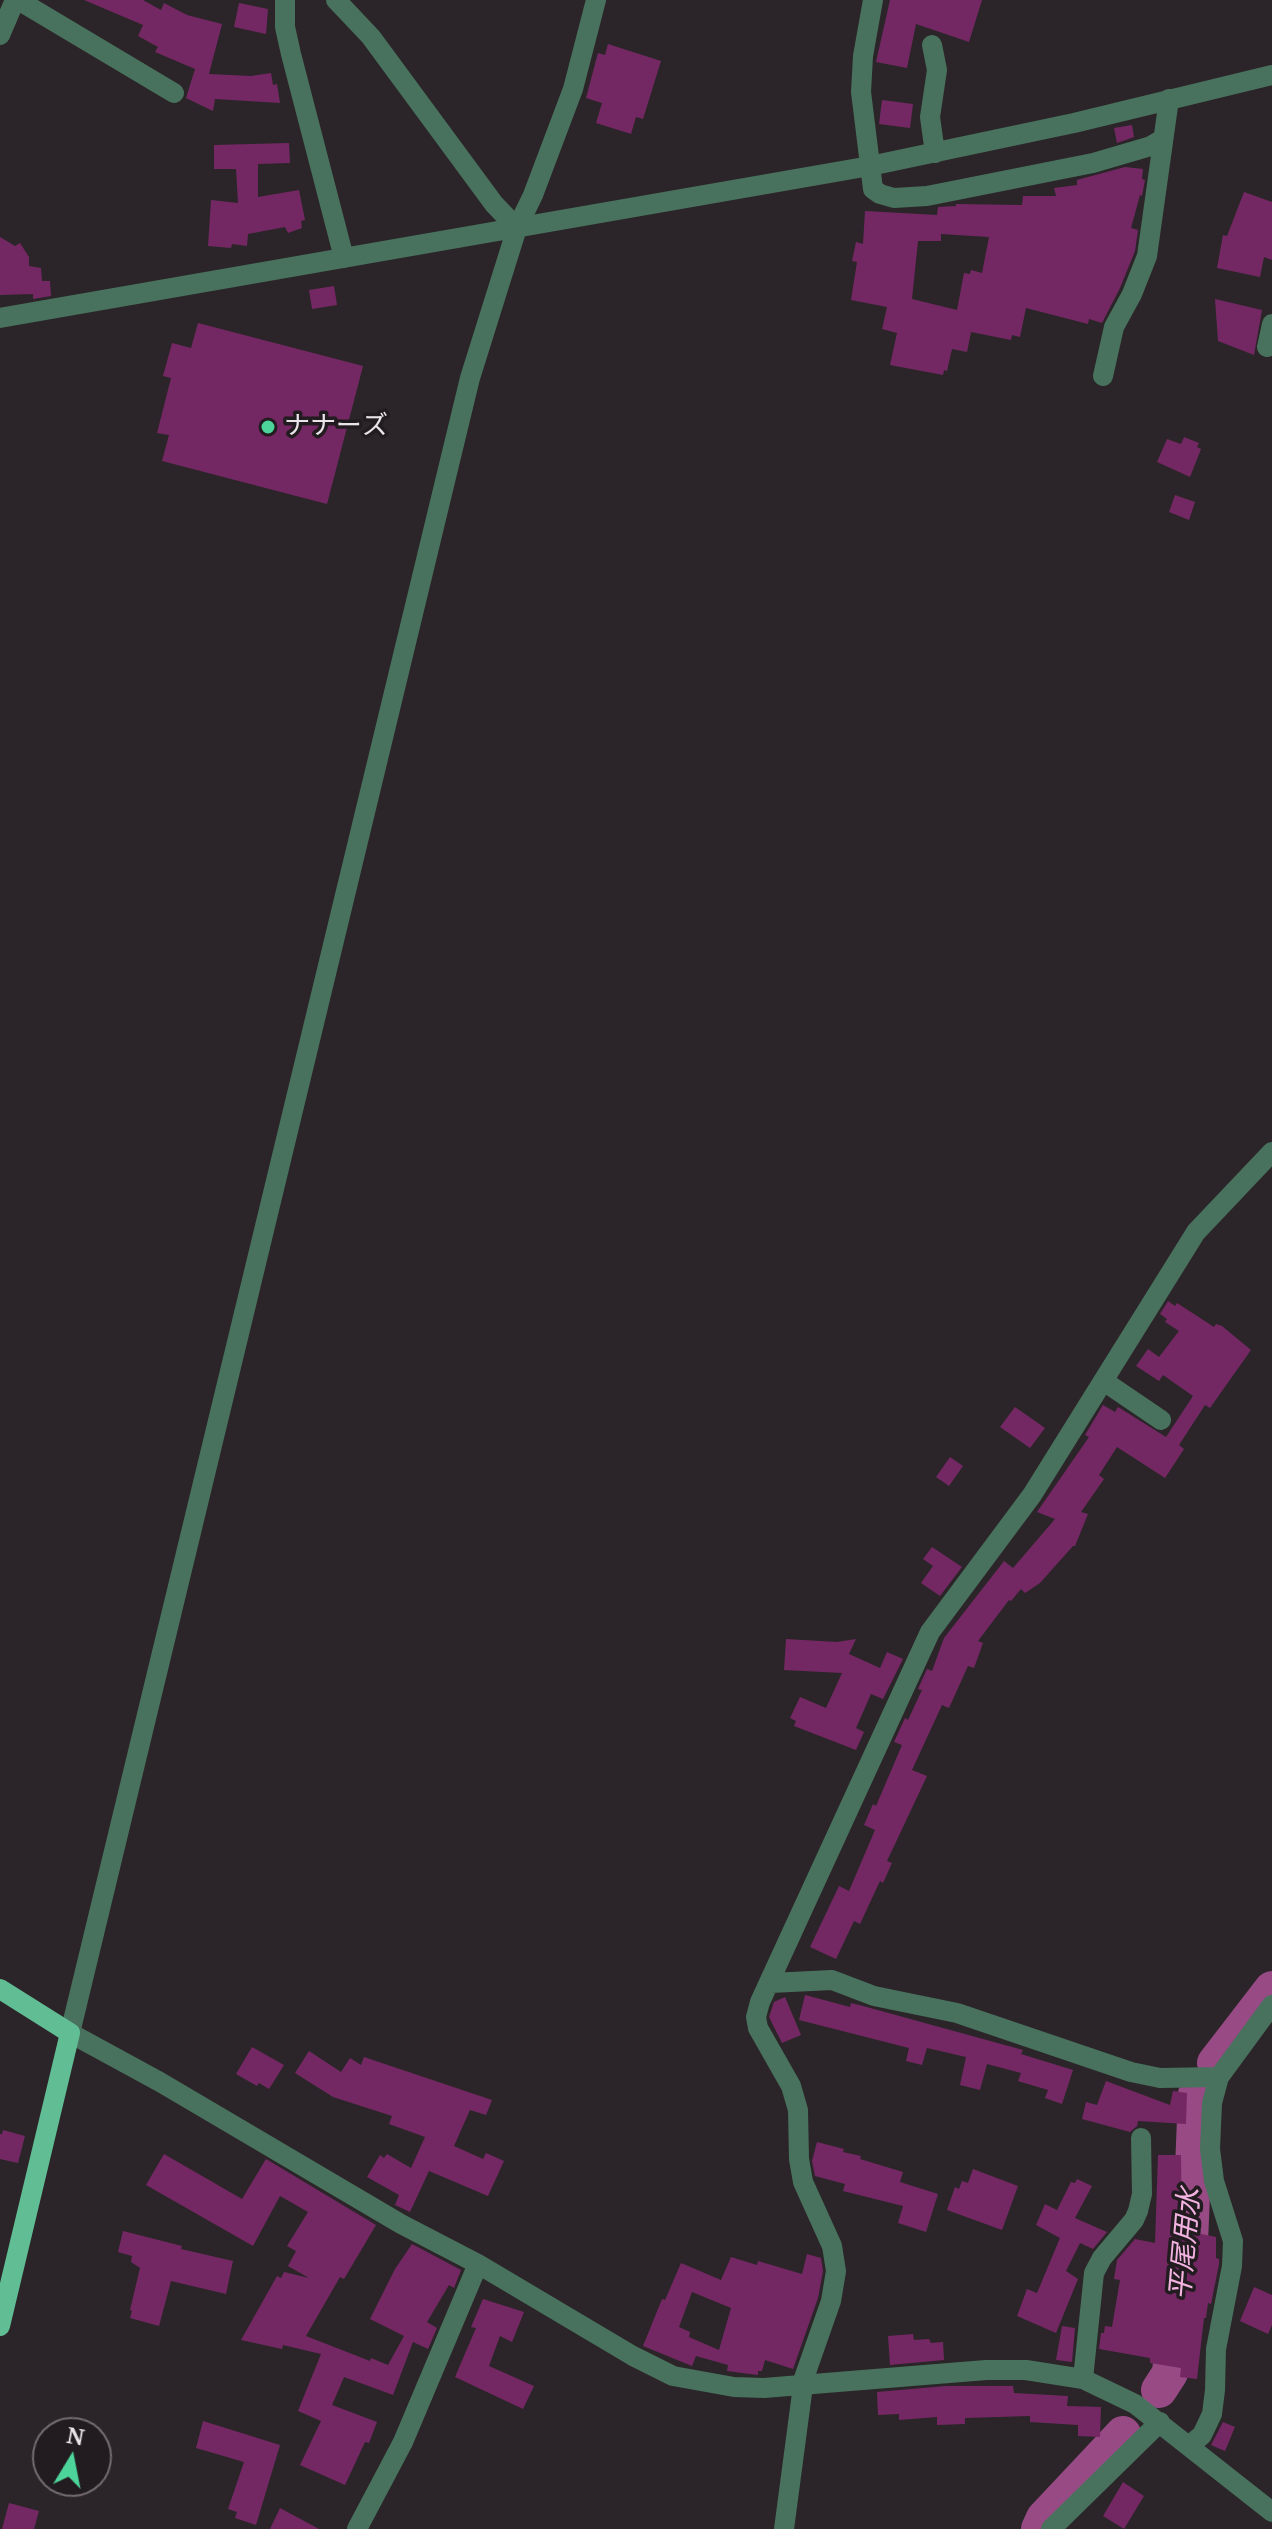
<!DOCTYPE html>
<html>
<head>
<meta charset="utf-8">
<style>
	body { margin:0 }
	#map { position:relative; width:1272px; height:2529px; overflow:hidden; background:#2b2529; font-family:"Noto Serif",serif }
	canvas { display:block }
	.north { position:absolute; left:32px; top:2417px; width:80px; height:80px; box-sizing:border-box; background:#221c20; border:2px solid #726c70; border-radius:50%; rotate:10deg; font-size:22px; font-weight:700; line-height:32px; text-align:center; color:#e9e5e8 }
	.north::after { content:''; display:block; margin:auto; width:28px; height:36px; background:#4cd49b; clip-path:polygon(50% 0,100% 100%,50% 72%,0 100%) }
</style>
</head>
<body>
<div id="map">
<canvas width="1272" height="2529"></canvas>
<div class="north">N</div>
</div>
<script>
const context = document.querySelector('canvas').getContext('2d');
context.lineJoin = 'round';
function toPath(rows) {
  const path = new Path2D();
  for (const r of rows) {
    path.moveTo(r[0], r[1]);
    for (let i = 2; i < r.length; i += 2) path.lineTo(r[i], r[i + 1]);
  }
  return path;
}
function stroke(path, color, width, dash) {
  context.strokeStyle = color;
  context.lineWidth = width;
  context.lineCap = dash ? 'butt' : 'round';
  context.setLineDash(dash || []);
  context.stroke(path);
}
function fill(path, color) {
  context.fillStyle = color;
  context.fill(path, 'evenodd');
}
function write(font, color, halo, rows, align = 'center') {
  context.font = font + ' "Noto Serif","Noto Sans JP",serif';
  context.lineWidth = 7;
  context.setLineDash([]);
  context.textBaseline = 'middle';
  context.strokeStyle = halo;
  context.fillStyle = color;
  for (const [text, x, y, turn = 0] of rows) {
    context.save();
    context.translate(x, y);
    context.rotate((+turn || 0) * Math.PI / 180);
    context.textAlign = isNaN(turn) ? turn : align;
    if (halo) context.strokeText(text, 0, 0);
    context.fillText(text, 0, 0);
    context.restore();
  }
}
stroke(toPath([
	[1215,2063,1272,1989],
	[1159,2390,1170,2373,1175,2317,1190,2243,1196,2094],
	[1039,2529,1044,2518,1123,2434]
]), '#984a85', 36);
fill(toPath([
	[84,0,143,0,161,10,164,3,187,15,222,24,209,74,251,76,271,73,273,85,277,84,280,103,215,99,213,111,186,98,195,69,155,52,158,47,138,36,143,25],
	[890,0,982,0,969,42,916,24,907,68,876,62],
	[239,3,268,9,266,34,234,27],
	[608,44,661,61,643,119,636,117,631,134,596,123,602,103,586,98,598,53,605,55],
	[882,100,913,104,910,128,879,124],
	[1132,125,1134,137,1117,143,1114,128],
	[289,143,290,163,258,164,258,197,299,190,305,220,301,221,302,228,288,233,285,227,248,234,247,246,232,244,231,248,208,246,211,200,238,203,236,169,214,169,214,145],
	[1125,167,1143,169,1142,179,1145,180,1142,196,1140,195,1131,228,1138,230,1135,251,1120,288,1102,323,1089,319,1088,324,1026,308,1020,337,1012,335,1011,340,971,332,967,352,952,349,947,371,944,370,943,375,890,365,897,333,882,329,887,307,851,300,857,262,852,261,856,242,863,244,865,211,937,215,938,207,956,206,956,204,1022,205,1023,196,1056,196,1054,188,1077,185,1077,180],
	[941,234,989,237,982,273,971,270,970,274,964,273,957,310,912,299,918,241,941,241],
	[1244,192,1272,202,1272,260,1264,257,1260,277,1217,268,1223,235,1227,236],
	[0,237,15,246,20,243,29,257,29,266,41,268,42,281,50,281,51,296,33,299,33,294,0,295],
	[334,286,337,305,312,309,309,290],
	[1215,299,1262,310,1254,355,1218,341],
	[198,323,363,366,327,504,162,461,169,435,157,433,171,378,163,376,172,343,191,348],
	[1184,437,1199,443,1197,447,1201,449,1190,477,1157,462,1167,439,1181,444],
	[1175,495,1195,502,1189,520,1169,512],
	[1168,1301,1175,1306,1177,1303,1214,1327,1216,1324,1222,1326,1251,1350,1210,1408,1205,1405,1179,1445,1184,1449,1165,1478,1117,1447,1099,1475,1104,1479,1081,1512,1088,1514,1075,1546,1073,1546,1040,1583,1025,1593,1021,1589,1011,1601,1009,1600,978,1641,983,1643,974,1668,968,1666,949,1708,942,1705,912,1770,927,1776,887,1861,892,1863,883,1883,880,1881,860,1924,854,1921,836,1959,810,1947,839,1886,849,1891,875,1830,864,1825,873,1804,876,1806,902,1745,894,1742,905,1718,908,1720,922,1690,918,1689,927,1669,932,1671,944,1638,1004,1561,1013,1568,1055,1519,1037,1512,1089,1437,1085,1435,1103,1405,1115,1412,1118,1407,1166,1437,1193,1396,1163,1375,1159,1381,1136,1366,1148,1349,1159,1357,1179,1331,1165,1322,1167,1319,1160,1314],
	[1015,1407,1045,1428,1030,1448,1000,1427],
	[950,1457,963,1466,949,1486,936,1477],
	[932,1547,962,1567,940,1596,921,1583,933,1566,923,1559],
	[786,1639,837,1642,856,1639,849,1654,880,1668,887,1652,903,1659,883,1699,871,1694,856,1728,864,1732,856,1750,794,1726,796,1721,790,1718,800,1697,826,1708,842,1673,784,1670],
	[805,1995,850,2007,851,2003,863,2006,1023,2050,1021,2054,1073,2070,1062,2104,1045,2098,1048,2090,1018,2081,1021,2073,987,2064,980,2090,960,2085,966,2057,927,2048,922,2065,906,2061,909,2048,799,2020],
	[785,1997,801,2035,782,2043,769,2017,774,2002],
	[252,2047,284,2065,269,2089,259,2083,257,2086,236,2074],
	[309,2051,341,2072,350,2058,361,2065,364,2057,492,2100,486,2115,470,2110,454,2146,483,2159,486,2153,504,2161,488,2196,429,2171,410,2212,395,2205,399,2195,367,2177,380,2155,384,2158,387,2154,411,2168,425,2137,389,2124,392,2116,333,2097,295,2073],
	[1106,2081,1170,2105,1173,2091,1187,2093,1186,2124,1138,2121,1137,2126,1130,2132,1082,2119,1086,2102,1097,2105],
	[3,2130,25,2136,18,2163,0,2159,0,2134,2,2134],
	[817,2142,844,2149,843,2152,861,2156,860,2159,903,2172,900,2182,938,2194,926,2232,898,2223,903,2206,843,2191,845,2184,815,2176,812,2161],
	[164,2154,242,2199,266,2159,376,2225,344,2279,340,2277,306,2336,370,2361,371,2358,388,2365,404,2336,370,2319,395,2269,412,2244,461,2270,454,2288,449,2285,427,2322,437,2328,428,2349,413,2342,393,2395,344,2377,332,2405,377,2422,369,2443,365,2442,345,2485,300,2465,321,2421,298,2411,321,2354,283,2345,282,2349,241,2340,277,2276,281,2278,284,2272,309,2278,288,2266,296,2251,287,2246,308,2212,280,2196,253,2246,146,2185],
	[1158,2155,1181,2155,1182,2230,1216,2237,1216,2258,1219,2259,1219,2264,1211,2304,1208,2303,1206,2318,1204,2318,1197,2379,1180,2377,1181,2368,1150,2363,1150,2358,1099,2349,1101,2333,1104,2333,1105,2326,1112,2327,1120,2280,1114,2279,1117,2260,1135,2239,1155,2243],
	[973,2169,1018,2186,1002,2230,947,2210,955,2187,959,2189,962,2181,968,2183],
	[1077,2179,1092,2186,1075,2218,1107,2232,1093,2249,1080,2243,1066,2271,1078,2279,1056,2333,1017,2316,1027,2289,1037,2293,1060,2238,1036,2225,1045,2204,1057,2210,1071,2182,1075,2183],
	[123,2231,182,2246,181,2249,233,2261,226,2294,171,2281,159,2326,130,2318,132,2311,130,2310,140,2268,131,2262,132,2256,118,2252],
	[807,2254,821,2258,823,2271,818,2298,793,2369,765,2360,762,2371,758,2371,758,2375,727,2371,728,2365,696,2356,692,2366,643,2346,662,2299,665,2300,681,2263,721,2280,731,2257,757,2265,758,2261,802,2274],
	[692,2292,731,2308,719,2350,689,2337,690,2332,679,2327],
	[1254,2287,1272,2295,1272,2325,1268,2334,1240,2321],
	[483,2299,524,2312,512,2342,500,2336,489,2366,534,2386,523,2409,455,2377,476,2328,471,2327],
	[1062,2326,1075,2328,1072,2362,1056,2360],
	[913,2334,914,2340,929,2339,931,2343,943,2342,944,2360,890,2365,888,2336],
	[946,2386,1013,2386,1014,2393,1068,2396,1067,2406,1101,2407,1100,2437,1078,2436,1078,2425,1030,2422,1030,2416,965,2418,965,2424,937,2425,937,2417,899,2420,899,2414,878,2415,877,2392],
	[203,2421,280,2445,256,2525,235,2518,237,2512,228,2509,244,2462,196,2448],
	[1223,2422,1235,2427,1225,2451,1211,2445],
	[1123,2482,1144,2496,1124,2529,1103,2516],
	[9,2503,39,2511,34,2529,2,2529],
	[280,2508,319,2529,270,2529]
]), '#742863');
stroke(toPath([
	[18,0,174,93],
	[285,0,285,27,291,54,344,258],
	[336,0,371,37,494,204,517,228],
	[596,0,573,89,533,195,517,228,470,378,70,2033,160,2082,401,2224,478,2264,633,2356,673,2376,734,2387,764,2388,986,2370,1026,2370,1083,2379,1135,2404,1272,2512],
	[873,0,863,56,861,92,873,189,880,194,894,198,927,196,1093,163,1151,146,1163,139],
	[0,35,15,0],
	[932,45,937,70,930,117,935,153],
	[0,318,870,166,1074,123,1272,75],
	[1267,347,1272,324],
	[1103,376,1114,327,1132,294,1147,256,1169,99],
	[1105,1382,1161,1420],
	[770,1983,832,1980,874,1996,957,2013,1131,2072,1160,2078,1219,2077],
	[1083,2379,1094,2273,1102,2258,1134,2220,1138,2211,1142,2194,1141,2138],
	[1189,2446,1202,2435,1212,2414,1215,2390,1216,2349,1232,2266,1233,2241,1214,2181,1210,2149,1212,2103,1219,2077,1272,2005],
	[357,2529,403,2442,478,2264],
	[784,2529,804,2378,831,2301,836,2271,832,2246,803,2182,799,2159,798,2110,791,2086,758,2028,756,2017,760,2002,930,1632,1032,1495,1196,1232,1272,1152],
	[1051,2529,1160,2422]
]), '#48725d', 20);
stroke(toPath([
	[0,1989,70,2033,0,2326]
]), '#61bd93', 20);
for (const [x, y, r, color] of [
	[268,427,8,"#4cd49b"]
]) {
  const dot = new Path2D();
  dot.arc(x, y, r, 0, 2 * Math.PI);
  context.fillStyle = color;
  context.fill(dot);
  stroke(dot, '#221c20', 3);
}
write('26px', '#e9e5e8', '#221c20', [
	["ナナーズ",284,427]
], 'left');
write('italic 28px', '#f3b3e1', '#221c20', [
	["平尾用水",1186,2244,-85]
]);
</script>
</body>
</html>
